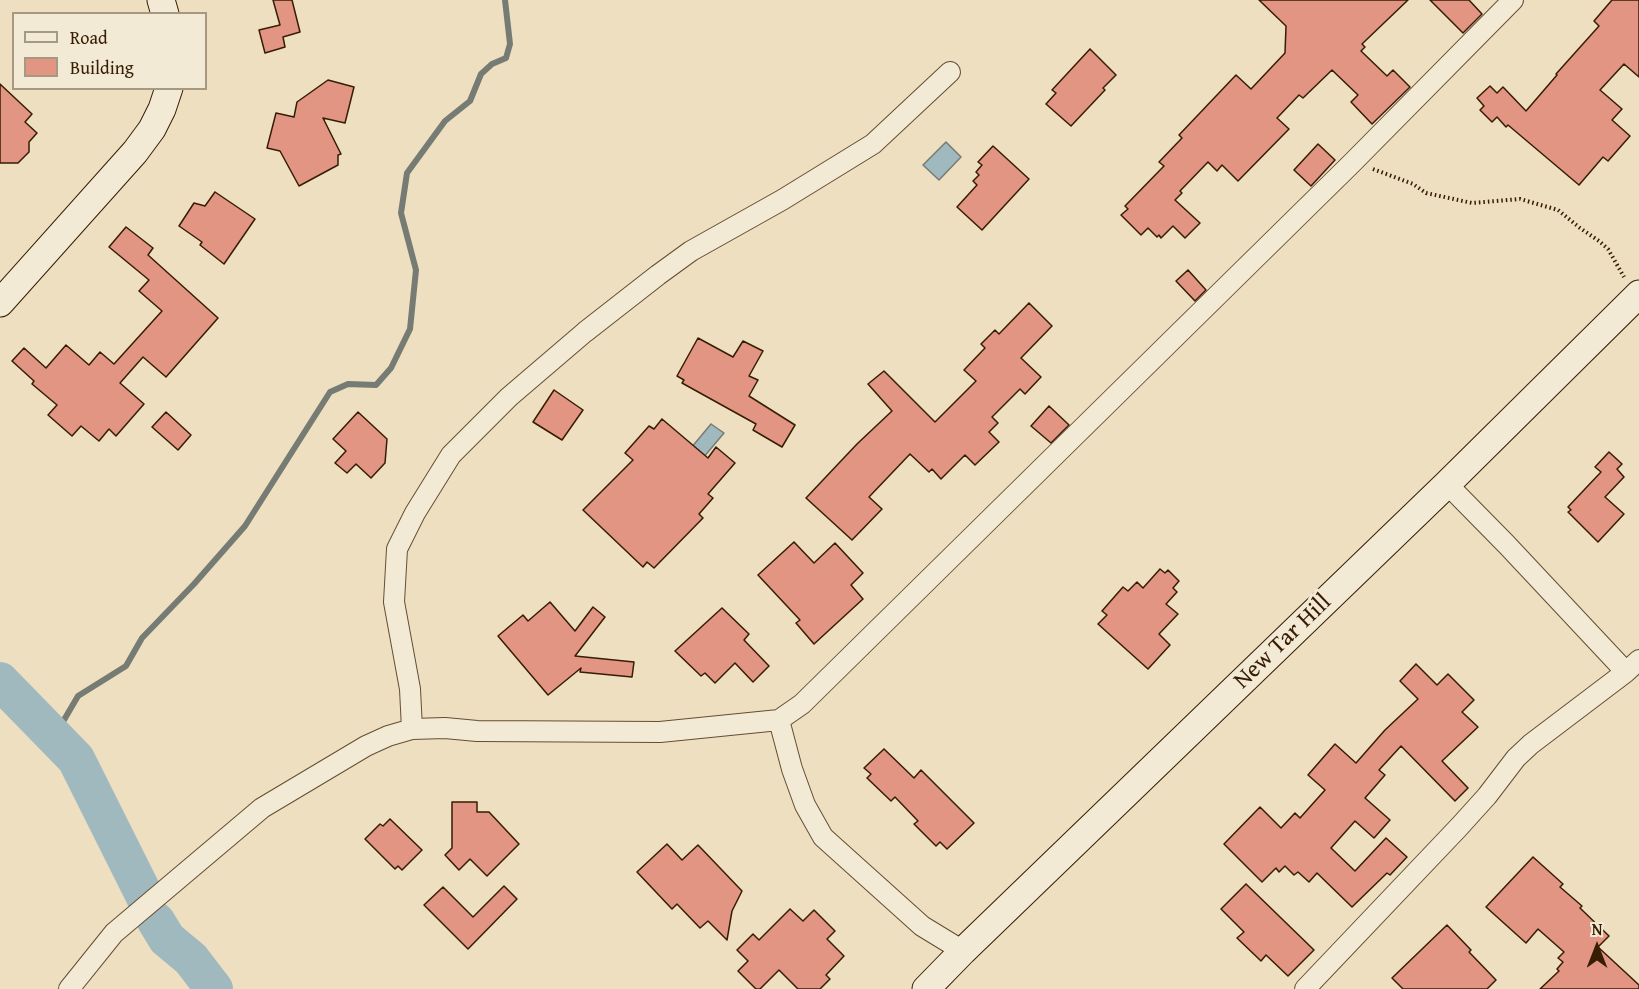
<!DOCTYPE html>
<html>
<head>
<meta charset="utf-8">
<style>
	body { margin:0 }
	#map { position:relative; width:1639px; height:989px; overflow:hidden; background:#eddfbf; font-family:"Gentium Book Plus",serif }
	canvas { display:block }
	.legend { position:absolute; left:12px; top:12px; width:195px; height:78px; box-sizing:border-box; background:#f3ead5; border:2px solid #a79881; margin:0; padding:8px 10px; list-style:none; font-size:18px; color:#361d04 }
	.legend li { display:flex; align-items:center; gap:12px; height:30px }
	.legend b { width:30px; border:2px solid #a79881 }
	.north { position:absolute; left:1567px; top:917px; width:60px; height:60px; -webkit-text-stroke:4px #f3ead5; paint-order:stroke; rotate:0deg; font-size:16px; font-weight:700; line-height:24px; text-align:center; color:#361d04 }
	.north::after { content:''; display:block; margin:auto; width:21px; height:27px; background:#361d04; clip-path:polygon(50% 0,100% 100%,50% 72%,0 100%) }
</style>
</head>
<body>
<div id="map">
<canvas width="1639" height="989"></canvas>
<ul class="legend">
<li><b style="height:8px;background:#f3ead5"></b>Road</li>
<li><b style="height:16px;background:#e39583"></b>Building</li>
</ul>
<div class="north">N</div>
</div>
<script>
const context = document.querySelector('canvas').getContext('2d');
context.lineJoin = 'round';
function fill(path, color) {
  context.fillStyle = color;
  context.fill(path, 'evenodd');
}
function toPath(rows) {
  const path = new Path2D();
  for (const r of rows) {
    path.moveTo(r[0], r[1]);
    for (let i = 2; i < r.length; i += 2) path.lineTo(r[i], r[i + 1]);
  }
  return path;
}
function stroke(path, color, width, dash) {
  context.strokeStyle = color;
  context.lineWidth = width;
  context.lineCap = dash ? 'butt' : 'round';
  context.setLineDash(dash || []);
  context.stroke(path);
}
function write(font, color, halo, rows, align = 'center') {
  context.font = font + ' "Gentium Book Plus",serif';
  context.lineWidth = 6;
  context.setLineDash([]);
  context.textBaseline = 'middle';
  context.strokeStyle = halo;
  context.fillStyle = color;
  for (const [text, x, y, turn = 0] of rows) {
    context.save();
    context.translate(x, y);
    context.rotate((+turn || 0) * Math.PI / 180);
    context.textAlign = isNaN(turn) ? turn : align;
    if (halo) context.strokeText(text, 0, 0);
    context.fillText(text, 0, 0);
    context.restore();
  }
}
const water = toPath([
	[946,142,961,157,939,180,923,165,946,142],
	[711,424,724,433,703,458,691,448,711,424]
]);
fill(water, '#a0b9be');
stroke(water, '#767b74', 1.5);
stroke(toPath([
	[54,737,78,696,126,666,142,638,194,584,245,526,330,392,348,384,376,385,391,368,410,329,416,270,401,213,407,173,445,121,470,101,481,74,492,64,506,58,510,44,505,0]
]), '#767b74', 6);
stroke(toPath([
	[0,681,76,759,147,901],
	[156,921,167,939,191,959,214,989]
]), '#a0b9be', 38);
const building = toPath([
	[273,0,292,0,300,32,283,37,285,47,265,53,259,30,280,25,273,0],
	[1259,0,1408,0,1362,44,1365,47,1361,51,1387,76,1393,70,1410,87,1372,124,1351,102,1358,95,1332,70,1303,98,1299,95,1277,118,1289,129,1238,181,1222,165,1217,171,1208,162,1180,191,1182,193,1175,200,1200,223,1185,238,1173,226,1161,238,1159,235,1157,237,1148,228,1141,235,1121,215,1128,209,1125,206,1164,166,1159,162,1182,138,1179,135,1236,75,1251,89,1285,53,1286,26,1259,0],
	[1430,0,1469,0,1482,14,1463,33,1430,0],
	[1612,0,1639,0,1639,77,1624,64,1600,90,1622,109,1612,120,1630,136,1608,161,1603,157,1579,185,1508,125,1506,127,1497,117,1492,122,1480,110,1484,106,1477,98,1490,86,1497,93,1503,87,1526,111,1557,75,1556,74,1599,26,1594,21,1612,0],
	[1090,49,1116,75,1103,88,1105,90,1071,126,1046,104,1056,93,1052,90,1090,49],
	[328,80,354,87,345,123,323,118,341,154,338,155,338,165,299,186,280,151,267,148,276,113,294,117,297,102,328,80],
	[0,84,32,114,25,122,37,133,29,142,29,152,18,163,0,163,0,84],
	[1318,144,1335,160,1311,186,1294,170,1318,144],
	[993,146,1029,179,982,230,957,207,977,185,973,181,979,175,976,172,982,165,978,162,993,146],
	[215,192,255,219,224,264,200,245,202,242,179,226,194,203,205,206,215,192],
	[126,227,153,248,148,255,218,318,166,377,143,357,120,383,144,404,116,436,109,429,99,441,81,426,72,436,48,415,57,405,32,384,34,381,12,361,24,348,46,368,66,345,89,365,100,352,114,364,162,311,139,291,149,280,109,247,126,227],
	[1188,270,1206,290,1195,301,1176,281,1188,270],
	[1029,303,1052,326,1021,358,1041,377,1025,394,1020,389,992,417,998,423,989,432,999,442,975,465,965,455,941,479,932,469,929,472,910,454,869,497,882,509,852,540,806,498,857,444,892,411,868,384,884,371,935,422,976,381,964,370,985,348,981,344,995,330,999,334,1029,303],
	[698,338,733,357,743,341,763,351,749,376,758,380,749,396,795,425,782,447,753,430,756,424,682,383,684,380,677,376,698,338],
	[554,390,583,410,562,440,533,422,554,390],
	[1049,406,1069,425,1051,443,1031,426,1049,406],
	[166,412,191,435,178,450,152,427,166,412],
	[358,412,387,439,385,463,371,478,356,464,347,473,335,463,346,451,333,439,358,412],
	[662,419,708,458,716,447,735,463,708,494,713,498,699,514,703,518,654,568,647,562,643,567,583,510,633,460,625,453,649,426,654,429,662,419],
	[1609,452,1622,464,1617,469,1624,477,1605,497,1624,514,1598,542,1568,512,1571,510,1568,507,1601,472,1595,467,1609,452],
	[794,542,814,563,835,543,863,573,851,585,863,599,814,644,796,623,800,620,758,575,794,542],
	[1160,569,1165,573,1168,570,1179,581,1173,588,1177,592,1166,604,1178,614,1159,634,1170,645,1148,669,1098,624,1107,615,1102,611,1123,587,1128,591,1137,582,1143,588,1160,569],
	[550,602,575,631,593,607,605,617,575,656,634,662,632,677,580,672,581,668,548,695,498,636,523,615,528,621,550,602],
	[722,608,749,634,744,640,769,666,753,682,735,663,715,683,705,673,701,676,675,651,722,608],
	[1416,664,1437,685,1448,674,1474,700,1462,712,1478,727,1442,761,1468,788,1455,801,1401,746,1379,770,1385,775,1365,798,1390,820,1374,838,1355,821,1331,848,1355,871,1386,838,1407,857,1390,875,1387,873,1352,907,1317,873,1309,882,1298,872,1294,875,1285,866,1279,872,1276,868,1262,882,1224,844,1260,807,1281,828,1295,813,1300,818,1325,790,1308,775,1335,744,1356,763,1385,730,1418,699,1400,681,1416,664],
	[884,749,914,778,921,770,974,823,947,849,940,842,936,846,914,824,918,821,895,797,891,801,867,778,871,774,864,768,884,749],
	[452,802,477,802,477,812,489,812,519,844,487,876,470,859,459,870,445,855,452,848,452,802],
	[390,819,422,850,402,870,398,866,395,869,365,839,380,824,383,826,390,819],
	[667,844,682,860,698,845,742,891,732,911,727,940,708,921,700,928,677,904,672,909,637,872,667,844],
	[1533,857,1563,884,1560,887,1582,906,1580,908,1609,936,1598,947,1639,985,1639,989,1540,989,1559,971,1557,969,1563,962,1558,958,1564,952,1538,929,1526,943,1486,907,1533,857],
	[1246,884,1314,950,1288,976,1266,955,1261,961,1237,938,1244,932,1221,909,1246,884],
	[504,886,517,899,468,949,424,905,443,887,473,917,504,886],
	[790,909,803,921,814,910,835,931,827,939,844,956,826,975,830,979,820,989,798,989,779,970,760,989,756,989,738,971,748,961,737,950,753,934,759,940,790,909],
	[1447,925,1471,950,1469,952,1496,980,1487,989,1403,989,1392,978,1447,925]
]);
fill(building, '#e39583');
stroke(building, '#361d04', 1.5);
const street = toPath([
	[1447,484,1507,545,1626,672],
	[779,720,792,769,805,805,823,837,922,926,963,951],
	[412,729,410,689,394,602,397,549,415,513,451,455,509,397,585,332,658,275,691,251,782,200,873,144,950,72],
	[69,989,114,933,262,808,366,746,388,736,412,729,445,728,477,731,660,732,779,720,802,704,1352,163,1513,0],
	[1305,989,1459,827,1487,796,1516,758,1531,744,1626,672,1639,660]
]);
const secondary = toPath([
	[161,0,165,14],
	[0,303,135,152,152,129,162,109,169,88],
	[926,989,963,951,1447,484,1639,294]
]);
stroke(street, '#644e33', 22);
stroke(secondary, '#361d04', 29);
stroke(toPath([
	[1373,169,1413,184,1426,193,1472,203,1520,199,1558,210,1580,228,1599,241,1608,249,1624,277]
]), '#361d04', 4, [1.5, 3]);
stroke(street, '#f3ead5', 20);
stroke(secondary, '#f3ead5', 27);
write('24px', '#361d04', '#f3ead5', [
	["New Tar Hill",1283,642,-44]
]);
</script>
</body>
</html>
